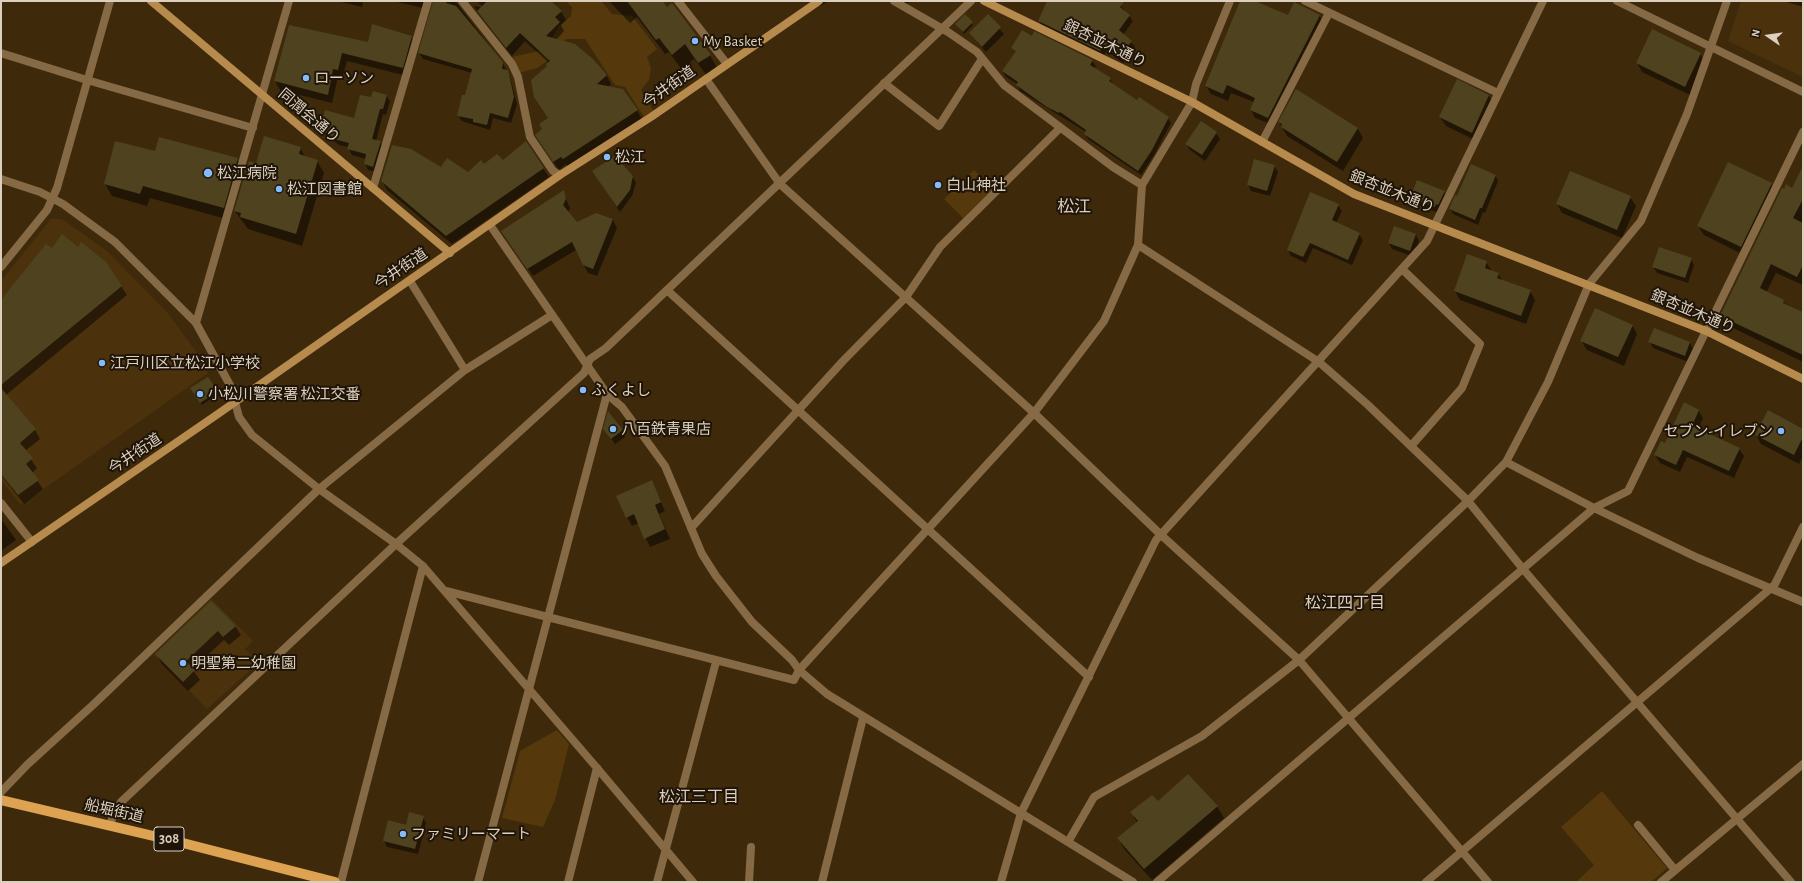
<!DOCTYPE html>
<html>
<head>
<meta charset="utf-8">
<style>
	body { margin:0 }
	#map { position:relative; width:1804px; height:883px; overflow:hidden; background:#3e2a0b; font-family:"Alegreya Sans",sans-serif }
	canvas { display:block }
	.frame { position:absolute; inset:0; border:2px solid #dccfbe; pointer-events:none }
	.north { position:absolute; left:1748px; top:16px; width:40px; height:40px; -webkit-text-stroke:3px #1e1408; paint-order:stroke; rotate:283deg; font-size:11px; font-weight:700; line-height:16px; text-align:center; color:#dccfbe }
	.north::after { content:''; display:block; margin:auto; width:14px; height:18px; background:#dccfbe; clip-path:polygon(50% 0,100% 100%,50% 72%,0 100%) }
</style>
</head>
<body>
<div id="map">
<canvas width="1804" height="883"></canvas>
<div class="frame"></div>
<div class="north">N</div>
</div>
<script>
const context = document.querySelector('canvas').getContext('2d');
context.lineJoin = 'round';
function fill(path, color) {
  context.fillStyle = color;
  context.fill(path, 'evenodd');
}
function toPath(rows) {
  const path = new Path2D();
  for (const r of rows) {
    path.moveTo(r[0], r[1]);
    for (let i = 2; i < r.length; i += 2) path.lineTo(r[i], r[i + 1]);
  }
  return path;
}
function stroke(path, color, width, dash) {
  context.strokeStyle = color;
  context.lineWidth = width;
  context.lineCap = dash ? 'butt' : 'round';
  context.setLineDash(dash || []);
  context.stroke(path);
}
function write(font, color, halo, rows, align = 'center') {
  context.font = font + ' "Alegreya Sans","Noto Sans JP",sans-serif';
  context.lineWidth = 4;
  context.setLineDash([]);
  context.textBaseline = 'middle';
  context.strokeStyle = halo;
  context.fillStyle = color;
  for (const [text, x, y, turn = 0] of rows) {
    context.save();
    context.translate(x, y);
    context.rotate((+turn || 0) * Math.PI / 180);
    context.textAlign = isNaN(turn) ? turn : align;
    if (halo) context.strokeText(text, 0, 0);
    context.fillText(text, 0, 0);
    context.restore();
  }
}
fill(toPath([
	[1741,1,1803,1,1803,77,1728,41],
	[51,219,62,219,107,251,167,312,197,353,208,373,21,505,1,480,1,281],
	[211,599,253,641,245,649,259,662,207,709,154,654]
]), '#4c320c');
fill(toPath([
	[566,1,601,1,612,14,632,16,643,30,657,49,647,57,651,68,649,80,641,90,654,112,644,117,625,87,615,85,585,39,566,39,550,59,537,68,519,73,512,57,539,51,552,38,558,27,571,16,572,7],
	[974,170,993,189,963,218,944,199],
	[557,730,569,744,555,800,543,827,502,818,520,751],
	[1602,791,1667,868,1651,882,1576,882,1594,865,1561,827]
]), '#55390c');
fill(toPath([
	[337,1,363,1,362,7],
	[393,1,429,1,427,9],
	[434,1,456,2,502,62,510,77,517,104,511,123,493,118,490,130,462,121,458,116,466,97,472,73,423,59,419,53],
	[477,1,550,1,561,11,566,20,561,25,564,31,556,40,592,60,607,76,611,84,608,87,637,110,642,119,568,167,566,164,559,170,541,144,543,130,549,118,549,63,525,41,512,56,478,13,474,6,484,8],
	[609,1,662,1,710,55,718,70,708,77,694,59,682,70,669,52,665,54,637,17,630,23],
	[817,1,828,1,821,6],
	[899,1,911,1,905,5],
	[1048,1,1115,1,1121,6,1133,21,1123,35,1131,42,1135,47,1123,63,1107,51,1103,56,1043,27,1039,21],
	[1241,1,1253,1,1288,16,1295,3,1320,16,1324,24,1273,125,1255,118,1251,110,1254,102,1231,93,1228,101,1211,94,1206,86],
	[1783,1,1803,1,1803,7],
	[988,16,1004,34,986,52,970,34],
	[972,23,973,25,964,34,956,24],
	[290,26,368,44,411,37,416,46,407,76,347,61,342,79,338,77,332,103,280,90,275,81],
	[1034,33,1092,61,1096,66,1094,68,1110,79,1113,84,1137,102,1168,118,1171,123,1154,155,1141,175,1088,139,1085,134,1086,132,1020,91,1017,84,1006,77,1003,72,1040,67],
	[1700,54,1706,63,1690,95,1642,72,1637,63],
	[1457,81,1489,96,1494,105,1477,141,1446,126,1440,117],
	[1296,90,1358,129,1363,138,1343,171,1287,136,1279,122],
	[386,95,390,101,386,115,383,114,376,141,380,142,384,148,377,172,368,170,365,164,366,159,352,155,348,147,339,145,325,134,321,128,355,119,372,99],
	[1216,133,1220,139,1205,161,1190,150,1186,144],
	[300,148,306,158,317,161,324,173,302,246,248,229,235,211,257,164],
	[155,152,237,159,244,171,230,220,150,198,147,206,112,196,105,184],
	[502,162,543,168,549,177,452,244,387,190,382,181,441,168,468,173,483,165],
	[1274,166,1278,172,1270,196,1251,191,1248,185],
	[1803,168,1803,285,1776,273,1766,293,1803,313,1803,362,1727,325,1722,316],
	[1495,175,1498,181,1485,213,1483,212,1478,225,1453,214,1450,209,1458,197],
	[597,177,633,177,636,183,632,196,620,212],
	[1771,184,1777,193,1746,256,1704,235,1698,226],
	[563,192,570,208,568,212,577,224,596,214,613,220,617,228,597,276,588,273,576,250,533,276,507,239],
	[1444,192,1448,198,1438,213,1415,203,1411,198],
	[1630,197,1636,206,1622,238,1562,213,1557,204],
	[1338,205,1342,211,1336,223,1359,234,1363,240,1352,265,1313,248,1306,263,1291,256,1288,250],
	[1394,228,1416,235,1419,241,1414,257,1392,249,1389,243],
	[1691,259,1694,265,1688,283,1657,273,1653,267],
	[1486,262,1492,271,1498,274,1502,280,1530,291,1535,300,1526,324,1460,300,1455,291],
	[121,286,127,295,6,395,35,430,40,439,25,451,37,468,32,473,43,489,24,504,1,475,1,301],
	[1632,325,1637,334,1624,366,1587,350,1581,340],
	[1654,329,1690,343,1693,349,1688,362,1653,348,1650,342],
	[191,389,217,392,218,394,202,405],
	[1698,410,1703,418,1698,430,1739,449,1744,456,1734,478,1687,457,1680,472,1660,463,1655,455],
	[604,429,622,431,625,437,615,444],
	[1803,430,1803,456,1799,464,1761,444,1756,435],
	[651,482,665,511,659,514,670,539,650,547,639,523,632,526,627,517],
	[1,519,16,540,1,551],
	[211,602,235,626,241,635,229,645,224,640,192,669,200,680,188,691,162,664,157,655],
	[1158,803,1217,806,1224,818,1152,880,1125,850,1118,838,1137,823,1132,813],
	[423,817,426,823,418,854,387,847,384,841]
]), '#0007');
fill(toPath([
	[433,1,447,1,446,3,456,6,503,62,502,69,508,70,514,97,508,118,490,113,487,125,473,122,473,119,457,116,462,95,465,95,472,69,418,53],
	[487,1,551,1,562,11,555,17,560,22,546,36,575,44,593,59,607,75,597,84,623,89,638,110,563,159,561,157,553,162,535,135,542,129,539,124,548,118,534,97,531,80,547,66,546,64,550,61,520,33,506,48,477,11],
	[627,1,663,1,667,7,672,3,711,55,698,63,685,44,672,55,659,38,656,40],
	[1047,1,1125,1,1120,7,1130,15,1119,30,1132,41,1119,58,1104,46,1100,51,1038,21],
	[1240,1,1255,1,1288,15,1294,2,1320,15,1268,118,1250,110,1255,98,1227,85,1223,94,1205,86],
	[965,14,973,22,963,32,955,24],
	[988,14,1001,27,982,47,969,33],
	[372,24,412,36,403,68,342,53,338,70,333,69,328,95,274,81,289,25,368,42],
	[1652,29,1701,53,1685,87,1636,63],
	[1022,30,1032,36,1034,31,1093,60,1090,65,1111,78,1109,81,1137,100,1139,97,1169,117,1152,150,1138,171,1084,134,1086,130,1060,112,1059,113,1047,107,1016,85,1018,82,1002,71,1016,51,1011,48],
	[1457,79,1489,95,1472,133,1439,117],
	[1296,89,1358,128,1337,162,1281,127,1282,124,1278,122],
	[373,91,387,95,383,109,380,109,372,139,381,141,373,167,364,164,366,154,347,149,349,143,334,139,320,129,325,110,354,118,360,95,371,97],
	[1201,121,1217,132,1202,155,1185,144],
	[264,136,301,147,299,154,318,160,296,234,240,217,241,213,234,211,249,161,256,163],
	[159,137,238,158,224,208,143,186,140,194,104,184,115,141,155,151],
	[526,141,544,168,446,236,381,181,392,145,411,149,441,167,447,158,468,172,481,160,484,164,497,154,503,160],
	[615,156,633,176,630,190,617,207,592,171],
	[1254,159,1275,165,1267,191,1247,185],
	[1728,162,1772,183,1741,247,1697,226],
	[1471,164,1496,175,1482,208,1480,208,1475,220,1449,209,1455,195,1457,196],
	[1803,166,1803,199,1793,218,1803,223,1803,265,1797,277,1771,264,1760,288,1784,300,1783,303,1803,312,1803,355,1720,316,1782,188,1784,189,1786,184,1792,188],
	[1570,171,1631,196,1617,230,1556,204],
	[1417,180,1445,191,1438,205,1436,204,1435,207,1410,198],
	[564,190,566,199,563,205,577,222,596,213,613,219,593,269,583,265,572,242,527,269,501,231],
	[1310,192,1339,204,1332,220,1360,233,1348,260,1310,243,1303,257,1287,250],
	[1394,226,1416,234,1410,251,1388,243],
	[62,234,78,247,81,242,106,262,122,286,1,385,1,300,46,244,52,248],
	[1659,247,1692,258,1685,278,1652,267],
	[1467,254,1487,261,1485,268,1499,273,1497,278,1531,290,1521,316,1454,291],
	[1595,308,1633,325,1618,357,1580,341],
	[1654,328,1690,342,1685,356,1648,342],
	[208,377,218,391,200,403,190,388],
	[1,388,36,429,20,443,33,458,26,464,39,480,18,495,1,474],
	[1684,402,1699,410,1692,426,1740,448,1729,471,1683,450,1676,465,1654,455,1661,441,1665,443],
	[1768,410,1803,429,1803,437,1794,455,1755,435],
	[608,411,623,430,611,439,603,429],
	[652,480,661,502,655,505,665,529,644,539,634,514,626,518,616,496],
	[211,601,236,626,223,637,218,631,186,661,195,670,183,682,155,654],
	[1188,774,1218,806,1144,869,1117,838,1138,821,1130,812,1152,795,1158,801],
	[409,812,424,816,415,849,383,841,388,820,406,825]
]), '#4e431e');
stroke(toPath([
	[462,1,512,64,518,77,530,137,553,171,560,175],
	[678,1,727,64],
	[894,1,948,32,977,52,1004,85,1113,167,1142,185],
	[1305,1,1498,93],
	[1617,1,1803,92],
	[1,53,87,80,253,128],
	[706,79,780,184,1034,413,1160,534,1299,660,1488,882],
	[884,83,939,126,982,59],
	[1262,142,1329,13],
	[1,179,40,192,63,204,115,242,196,323,231,387,239,417,252,435,319,489,396,544,423,566,597,768,693,882],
	[373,188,428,1],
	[490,225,607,394,622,407,665,466,702,554,716,576,752,622,792,660,799,670,827,694,1133,882],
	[1138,245,1319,362,1368,405,1468,501,1523,569,1791,882],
	[1,267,47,210,57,188,110,1],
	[1402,269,1480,344,1462,388,1411,446],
	[410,281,465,370],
	[667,290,1089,677],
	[196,323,289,1],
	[1506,462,1594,508,1698,558,1803,602],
	[1,503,32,542],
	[691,528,843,361,906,297,940,247,1060,128],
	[446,591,794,680,799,670,1034,413,1104,321,1138,245,1142,185,1192,102,1196,84,1230,1],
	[1,792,28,764,94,704,319,489,465,370,552,315],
	[109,825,121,802,396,544,584,373,590,359,606,348,971,1],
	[1638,825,1675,870],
	[1068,842,1094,797,1202,736,1299,660,1468,501,1506,462,1548,382,1589,284,1641,221,1687,114,1727,1],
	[341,882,423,566],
	[478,882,607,394],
	[568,882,597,768],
	[657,882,716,662],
	[749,882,751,847],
	[822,882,863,718],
	[1001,882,1021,813,1156,540,1427,241,1543,1],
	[1157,882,1594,508,1628,491,1803,132],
	[1426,882,1770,589,1775,584,1803,527],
	[1661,882,1803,764]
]), '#856a45', 8);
stroke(toPath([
	[151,1,450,253],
	[984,1,1192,102,1354,194,1706,331,1803,379],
	[1,563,215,416,560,175,651,117,819,1]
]), '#b78a4e', 8);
stroke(toPath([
	[1,800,179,842,335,882]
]), '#dda353', 10);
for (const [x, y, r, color] of [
	[695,41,4,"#86bbfb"],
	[306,78,4,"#86bbfb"],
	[607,157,4,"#86bbfb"],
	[208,173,5,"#86bbfb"],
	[938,185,4,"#86bbfb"],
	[279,189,4,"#86bbfb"],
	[102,363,4,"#86bbfb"],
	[583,390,4,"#86bbfb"],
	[200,394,4,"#86bbfb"],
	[613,429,4,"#86bbfb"],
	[1781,431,4,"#86bbfb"],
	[183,663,4,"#86bbfb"],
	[403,834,4,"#86bbfb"]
]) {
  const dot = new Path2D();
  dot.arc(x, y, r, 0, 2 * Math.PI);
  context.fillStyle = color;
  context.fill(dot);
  stroke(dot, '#1e1408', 1.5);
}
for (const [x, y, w] of [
	[169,839,30]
]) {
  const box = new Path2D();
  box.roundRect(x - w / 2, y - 12, w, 24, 3);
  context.fillStyle = '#1e1408';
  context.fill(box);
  stroke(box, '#dccfbe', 1);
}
write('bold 14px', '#dccfbe', null, [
	["308",169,839]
]);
write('15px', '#dccfbe', '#1e1408', [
	["My Basket",703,41],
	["ローソン",314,78],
	["松江",615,157],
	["松江病院",217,173],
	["白山神社",946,185],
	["松江図書館",287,189],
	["江戸川区立松江小学校",110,363],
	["ふくよし",591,390],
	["小松川警察署 松江交番",208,394],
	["八百鉄青果店",621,429],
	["セブン-イレブン",1773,431,"right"],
	["明聖第二幼稚園",191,663],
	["ファミリーマート",411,834]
], 'left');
write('15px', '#dccfbe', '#1e1408', [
	["銀杏並木通り",1105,44,26],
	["今井街道",669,87,-35],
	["同潤会通り",309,116,40],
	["銀杏並木通り",1392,192,22],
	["今井街道",401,269,-34],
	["銀杏並木通り",1693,312,23],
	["今井街道",135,454,-34],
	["船堀街道",114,811,13]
]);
write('16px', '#dccfbe', '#1e1408', [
	["松江四丁目",1345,603],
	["松江三丁目",699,797]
]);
write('17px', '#dccfbe', '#1e1408', [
	["松江",1074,207]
]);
</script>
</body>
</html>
